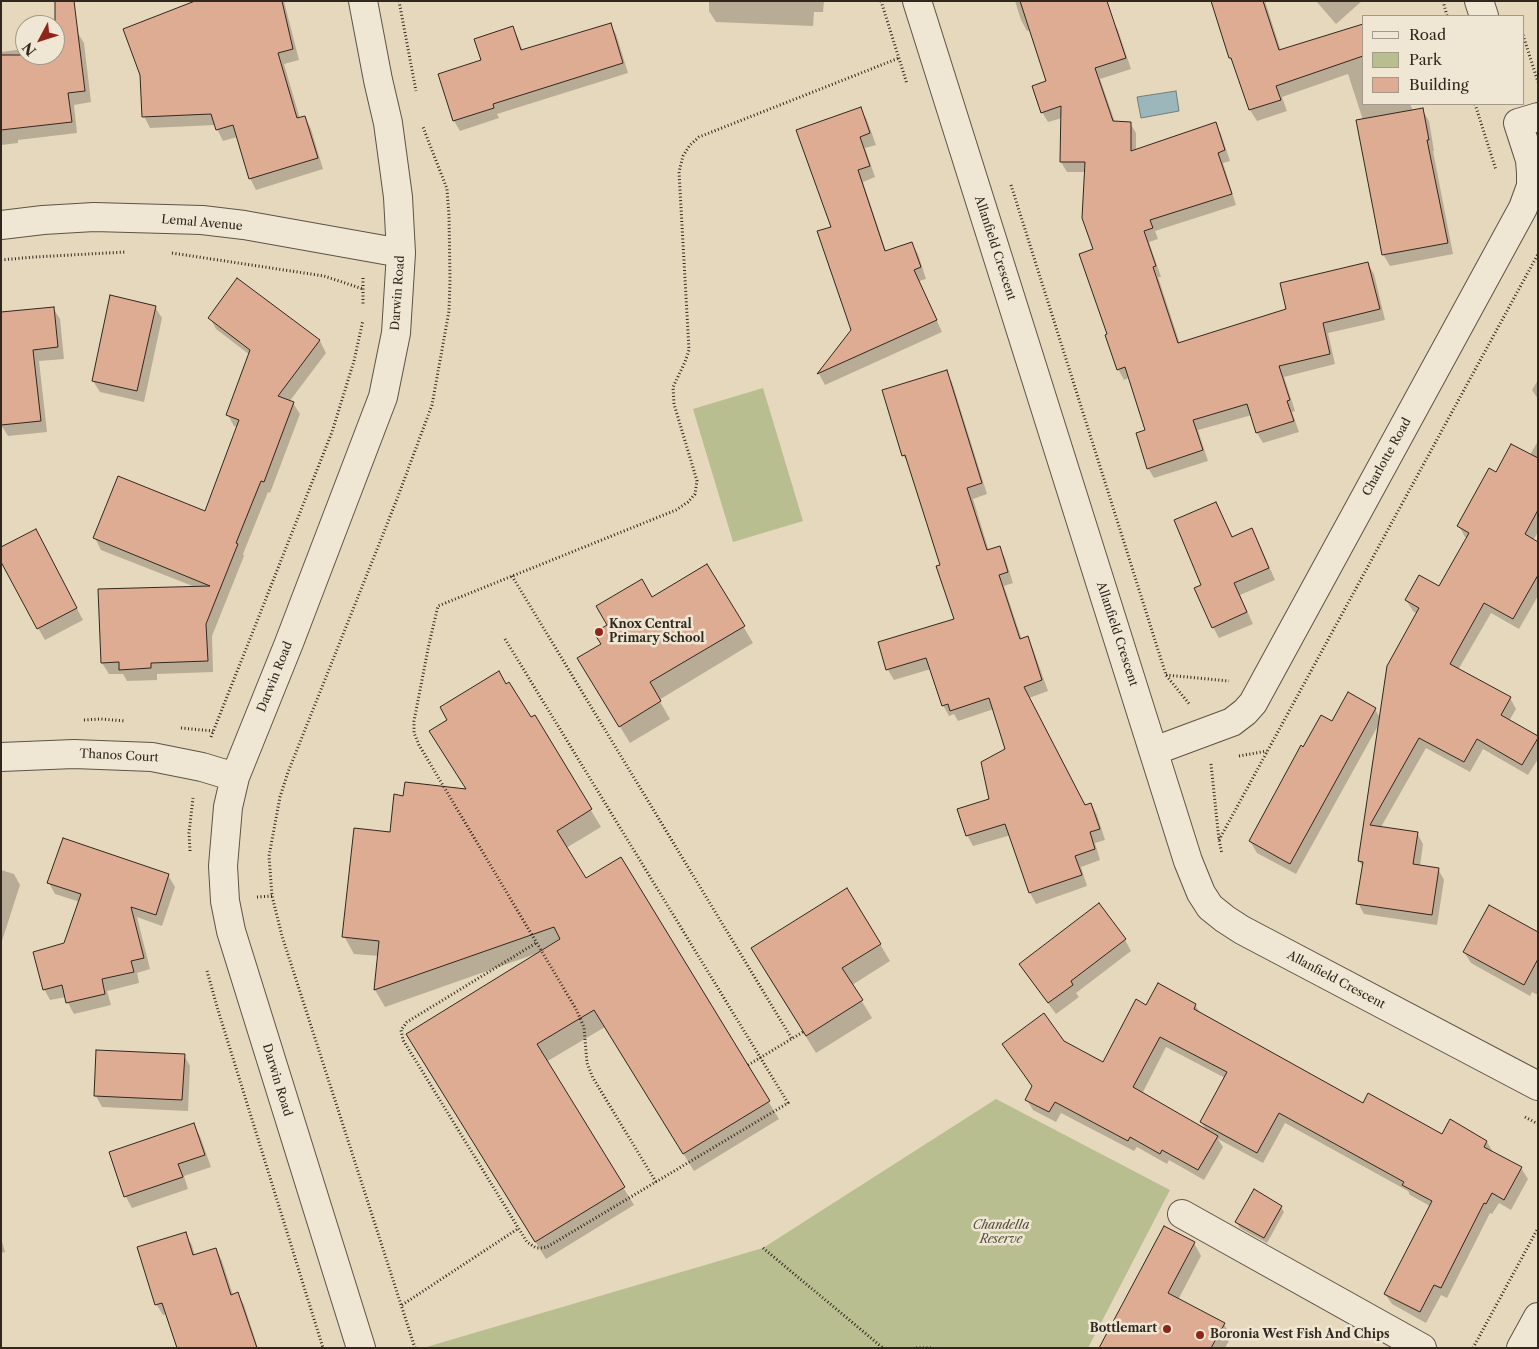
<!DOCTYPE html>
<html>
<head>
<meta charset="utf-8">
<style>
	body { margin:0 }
	#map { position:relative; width:1539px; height:1349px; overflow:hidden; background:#e6d8bd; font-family:"Libre Caslon Text",serif }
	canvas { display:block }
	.frame { position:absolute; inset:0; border:2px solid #31271d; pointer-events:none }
	.legend { position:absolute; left:1362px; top:15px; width:162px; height:90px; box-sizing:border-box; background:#efe6d4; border:1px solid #a39a8b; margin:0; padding:6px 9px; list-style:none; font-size:15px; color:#31271d }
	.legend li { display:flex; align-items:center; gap:10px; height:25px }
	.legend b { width:25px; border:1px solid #a39a8b }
	.north { position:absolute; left:15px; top:15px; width:50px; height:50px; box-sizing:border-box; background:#efe6d4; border:1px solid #a39a8b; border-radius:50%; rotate:230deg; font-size:14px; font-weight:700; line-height:20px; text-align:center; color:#31271d }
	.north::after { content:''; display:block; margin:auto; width:18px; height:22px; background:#8f2418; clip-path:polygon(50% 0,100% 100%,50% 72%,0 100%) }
</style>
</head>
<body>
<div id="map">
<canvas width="1539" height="1349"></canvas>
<div class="frame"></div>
<ul class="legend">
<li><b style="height:6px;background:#efe6d4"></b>Road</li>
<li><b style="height:14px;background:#b8be8f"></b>Park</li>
<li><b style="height:14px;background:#deac93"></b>Building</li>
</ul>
<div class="north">N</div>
</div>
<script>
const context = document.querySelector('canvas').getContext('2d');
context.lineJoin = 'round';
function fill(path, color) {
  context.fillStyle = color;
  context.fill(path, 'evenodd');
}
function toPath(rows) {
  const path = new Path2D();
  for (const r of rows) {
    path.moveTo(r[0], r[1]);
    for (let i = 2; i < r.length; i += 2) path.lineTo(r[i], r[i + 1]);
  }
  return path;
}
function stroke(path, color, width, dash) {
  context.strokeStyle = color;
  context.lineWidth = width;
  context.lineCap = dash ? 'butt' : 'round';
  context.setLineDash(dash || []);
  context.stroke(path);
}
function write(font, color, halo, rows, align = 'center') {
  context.font = font + ' "Libre Caslon Text",serif';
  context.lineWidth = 5;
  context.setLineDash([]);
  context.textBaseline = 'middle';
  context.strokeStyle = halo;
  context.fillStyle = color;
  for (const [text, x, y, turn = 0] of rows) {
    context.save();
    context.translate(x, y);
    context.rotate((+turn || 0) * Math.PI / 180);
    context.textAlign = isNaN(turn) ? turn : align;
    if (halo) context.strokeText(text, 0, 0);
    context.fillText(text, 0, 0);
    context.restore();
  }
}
fill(toPath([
	[763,388,803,521,733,542,693,409],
	[996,1099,1170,1190,1088,1348,423,1348,763,1248]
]), '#b8be8f');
const water = toPath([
	[1176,91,1179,111,1141,118,1137,97,1176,91]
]);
fill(water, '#9bb7bc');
stroke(water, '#717d7c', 1);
fill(toPath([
	[215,1,284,1,299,60,284,64,300,119,305,117,311,129,323,169,256,190,250,178,237,137,223,141,215,125,150,128,144,116],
	[709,1,824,1,823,12,814,12,813,26,716,22,709,11],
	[1015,1,1094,1,1112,20,1118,30,1131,69,1100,79,1115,122,1130,123,1136,133,1136,151,1215,124,1221,134,1230,161,1223,163,1236,205,1155,231,1158,239,1149,242,1161,277,1158,277,1180,344,1288,310,1368,264,1374,274,1385,320,1328,333,1335,364,1284,377,1295,411,1292,412,1299,432,1263,443,1257,433,1252,415,1198,430,1208,461,1154,478,1148,468,1147,431,1130,377,1124,380,1118,369,1109,335,1095,250,1085,172,1067,172,1061,162,1062,118,1048,122,1042,112,1048,82,1030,30,1027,31,1021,20],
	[1224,1,1265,1,1281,51,1363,25,1363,104,1410,104,1413,111,1422,109,1429,121,1434,151,1433,151,1453,254,1390,266,1383,254,1363,120,1348,74,1282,97,1287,111,1257,121,1250,110,1235,66,1230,58],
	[1316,1,1362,1,1336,24],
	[610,24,616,34,628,73,497,114,499,118,460,131,454,121,439,74,482,61,513,28,518,38,523,51],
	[77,32,84,43,91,102,74,105,77,133,18,140,18,143,1,145,1,52,25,49,25,55,55,55,55,34],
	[861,109,867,120,876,145,865,148,875,177,863,182,886,251,911,243,918,254,926,279,919,281,942,332,825,385,819,374,852,330,832,228],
	[238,280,320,341,326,353,289,402,293,403,300,414,270,493,268,492,243,554,244,556,212,636,213,672,157,674,157,680,127,681,123,674,109,674,102,663,195,587,101,550,95,538,205,513,238,427,234,426,228,415,250,355,216,329,210,318],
	[155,307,162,318,144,402,100,392,93,381],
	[53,308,60,319,64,359,39,361,47,432,8,436,1,425,1,314],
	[946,372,952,382,987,494,973,499,989,551,999,548,1005,558,1013,583,1004,586,1022,640,1027,638,1033,649,1048,691,1029,698,1085,806,1091,804,1097,815,1105,840,1095,843,1100,860,1081,867,1087,886,1036,904,1030,893,1011,835,973,846,967,835,991,800,1007,750,994,709,958,721,954,714,949,716,943,705,931,669,894,680,888,670,955,620,942,566,910,466,903,455],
	[1538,380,1538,399,1532,390],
	[1538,441,1538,532,1533,541,1538,543,1538,596,1519,629,1491,613,1458,670,1510,698,1516,709,1509,721,1538,738,1538,759,1528,775,1483,749,1470,772,1426,748,1381,827,1417,833,1423,844,1420,866,1438,869,1444,880,1437,925,1364,914,1358,903,1363,867,1359,861,1379,724,1296,874,1257,853,1250,841,1304,749,1332,722,1375,709,1380,718,1417,614,1413,611,1406,600,1439,588,1467,538,1465,537,1459,526,1496,473,1530,455],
	[1216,504,1232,538,1251,530,1258,541,1275,580,1240,595,1253,624,1219,638,1213,627,1203,585],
	[42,542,83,620,45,640,38,628],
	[707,565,753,643,659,700,670,719,630,743,589,676,602,645],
	[534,717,601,827,566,848,586,880,620,859,779,1119,694,1171,605,1027,546,1062,634,1205,546,1259,418,1051,538,954,538,953,385,1007,375,990,379,956,354,954,344,936,391,833,404,797,467,791],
	[1,870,14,874,20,885,1,944],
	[168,875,175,887,162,926,137,917,150,969,137,973,139,983,107,991,111,1005,74,1014,68,1003,66,997,50,1000,44,989,65,944,80,902,55,894,49,883],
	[1098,905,1125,940,1131,951,1076,993,1079,997,1056,1014,1027,975,1020,964],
	[1538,933,1538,995,1532,992,1530,996,1471,963,1464,952],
	[880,944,890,961,852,985,872,1018,816,1053,762,966],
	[1195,1005,1201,1014,1364,1104,1442,1135,1487,1142,1493,1152,1521,1168,1528,1179,1511,1210,1499,1203,1492,1214,1490,1213,1447,1298,1441,1295,1426,1323,1392,1304,1385,1294,1430,1206,1410,1195,1408,1191,1285,1123,1263,1163,1218,1139,1223,1147,1204,1180,1169,1160,1167,1164,1137,1147,1134,1151,1061,1113,1056,1122,1033,1110,1027,1100,1033,1087,1003,1044,1063,1042,1104,1064,1147,1007],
	[1166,1047,1225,1078,1201,1122,1206,1130,1142,1094],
	[184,1055,190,1066,188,1111,102,1107,96,1096],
	[193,1125,200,1136,211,1167,184,1176,188,1189,132,1208,126,1197,110,1153],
	[1281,1207,1284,1212,1267,1243,1240,1228,1236,1222],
	[185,1234,192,1245,195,1256,216,1249,222,1261,233,1295,238,1294,244,1305,258,1348,178,1348,167,1314,163,1315,156,1304],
	[1,1238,5,1252,1,1253],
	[1194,1243,1201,1256,1178,1300,1224,1324,1231,1337,1225,1348,1100,1348]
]), '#0003');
const building = toPath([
	[55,1,74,1,85,91,68,93,72,122,1,130,1,55,55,55,55,1],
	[195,1,282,1,293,49,278,53,297,118,305,116,318,158,249,179,233,125,216,130,211,114,142,117,140,75,123,29,195,1],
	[1020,1,1107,1,1126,58,1095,68,1113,121,1131,122,1131,151,1216,122,1225,150,1218,153,1232,194,1150,220,1153,228,1144,231,1156,266,1153,267,1178,343,1286,309,1280,283,1368,262,1380,309,1323,323,1330,354,1279,366,1290,400,1287,401,1294,421,1256,433,1247,404,1193,420,1203,450,1147,469,1136,433,1145,430,1125,367,1117,370,1105,335,1107,334,1079,254,1093,249,1082,218,1085,162,1060,162,1061,106,1041,113,1032,86,1046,81,1020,1],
	[1211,1,1263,1,1279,50,1363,24,1363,56,1276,86,1281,100,1249,110,1231,58,1229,58,1211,1],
	[611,23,623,63,493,104,494,108,453,121,438,74,481,60,474,39,513,26,521,50,611,23],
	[861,107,870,133,860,137,870,166,858,170,885,251,912,242,921,267,914,270,937,320,817,374,851,330,817,231,831,227,796,130,861,107],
	[1423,108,1429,140,1427,140,1448,243,1382,255,1356,120,1423,108],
	[237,278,320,340,278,396,294,402,264,482,261,481,236,543,238,544,206,624,208,661,151,663,151,668,119,670,119,662,101,663,98,589,210,586,93,538,118,476,205,511,239,420,226,415,250,350,208,318,237,278],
	[110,295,156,306,137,391,92,381,110,295],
	[54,307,58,347,33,350,41,421,1,425,1,312,54,307],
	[947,370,982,483,967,488,987,550,1000,546,1008,572,999,575,1020,639,1028,636,1042,680,1024,687,1085,805,1091,803,1100,829,1090,832,1095,849,1075,856,1082,875,1029,893,1005,824,966,836,957,809,989,799,981,762,1005,749,989,698,950,711,948,704,942,706,926,658,886,670,878,642,954,619,936,566,940,565,905,455,902,456,882,390,947,370],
	[1511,444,1538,458,1538,510,1525,534,1538,542,1538,575,1513,619,1484,603,1450,664,1511,697,1501,715,1538,736,1538,738,1522,765,1477,739,1464,762,1419,738,1370,825,1418,832,1413,864,1439,868,1432,915,1356,904,1363,862,1358,861,1387,666,1419,608,1405,600,1419,575,1439,586,1469,533,1457,526,1489,468,1496,472,1511,444],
	[1216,502,1232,537,1252,528,1269,568,1234,583,1247,612,1212,628,1194,588,1201,585,1174,520,1216,502],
	[36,529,77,608,37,629,1,562,1,547,36,529],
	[707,564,745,626,650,682,661,701,619,727,577,658,601,644,594,633,607,625,596,606,642,579,652,597,707,564],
	[499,671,506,684,509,682,531,717,535,715,592,809,557,831,586,878,621,857,770,1101,683,1154,594,1010,537,1044,625,1187,535,1242,406,1034,560,939,554,927,374,990,379,941,342,937,354,828,390,832,394,794,403,796,405,782,466,789,429,731,447,720,440,707,499,671],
	[1348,692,1376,708,1290,864,1249,841,1301,745,1303,747,1321,715,1332,721,1348,692],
	[63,838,169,874,156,915,131,907,144,958,131,961,134,972,102,979,105,994,66,1003,62,985,43,990,33,952,64,943,81,894,47,883,63,838],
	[847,888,881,944,842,968,863,1000,806,1036,751,948,847,888],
	[1099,903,1126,939,1071,981,1073,985,1048,1003,1019,964,1099,903],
	[1489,905,1538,932,1538,959,1524,985,1463,952,1489,905],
	[1158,983,1196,1004,1194,1009,1363,1103,1368,1093,1442,1134,1450,1119,1487,1141,1484,1147,1522,1167,1504,1200,1492,1193,1486,1204,1484,1203,1441,1288,1434,1285,1420,1312,1384,1294,1432,1201,1402,1185,1404,1182,1279,1113,1257,1153,1200,1122,1227,1072,1160,1037,1133,1087,1218,1136,1198,1170,1162,1150,1160,1154,1130,1137,1128,1141,1055,1102,1049,1112,1025,1100,1032,1086,1002,1044,1044,1013,1064,1041,1103,1062,1136,999,1146,1005,1158,983],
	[96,1050,185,1054,182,1100,94,1096,96,1050],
	[194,1123,205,1155,178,1164,183,1177,124,1197,109,1152,194,1123],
	[1254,1189,1282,1206,1264,1238,1235,1222,1254,1189],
	[1164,1226,1195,1242,1168,1293,1225,1323,1211,1348,1099,1348,1164,1226],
	[186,1232,193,1255,216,1248,231,1295,238,1292,257,1348,177,1348,162,1303,155,1305,137,1247,186,1232]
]);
fill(building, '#deac93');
stroke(building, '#31271d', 1);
const minor = toPath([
	[917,1,1188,861,1201,893,1210,907,1225,919,1242,930,1538,1086],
	[1479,1,1484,16],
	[1,225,43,220,94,217,202,220,244,225,401,253],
	[1154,751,1232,722,1245,712,1253,703,1523,208,1531,186,1531,173,1530,160,1518,123,1538,117],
	[1,757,74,754,152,757,202,767,235,777],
	[1182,1214,1422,1348],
	[361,1348,231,931,225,901,223,866,228,807,235,777,289,643,383,397,396,333,401,253,398,197,388,123,378,80,363,1],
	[1521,1348,1538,1317]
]);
stroke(minor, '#5e5345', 30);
stroke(toPath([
	[399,1,416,91],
	[881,1,907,84],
	[1443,1,1447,16],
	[1523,35,1538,82],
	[1475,104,1496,170],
	[1011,185,1166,675,1190,705],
	[172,253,324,276,363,289],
	[1,260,34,257,126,252],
	[363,278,363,306],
	[512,576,792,1039],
	[505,639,788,1103,547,1247,542,1248,536,1248,527,1242,403,1040,401,1030,407,1022,536,943],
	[1166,675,1229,681],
	[84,720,101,719,125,721],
	[181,728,213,731],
	[211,737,332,432,354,361,363,320],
	[1239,756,1267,751],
	[1211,764,1219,840,1222,854],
	[1219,840,1538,254],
	[190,851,189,833,193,798],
	[257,897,272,896],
	[207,971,218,1010,323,1348],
	[748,1065,803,1032],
	[1525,1117,1538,1124],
	[656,1182,593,1078,587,1063,584,1027,576,1009,419,745,414,733,414,721,429,644,438,606,676,510,688,502,695,494,697,481,674,404,673,387,685,362,689,350,679,172,683,156,690,145,699,137,899,58],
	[763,1248,883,1348],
	[402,1305,519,1228],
	[415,1348,282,936,272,896,269,856,280,797,288,772,397,499,432,405,449,311,450,280,449,216,447,189,423,127],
	[916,1348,932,1348],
	[1473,1348,1538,1228]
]), '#31271d', 3, [1, 2.5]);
stroke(minor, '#efe6d4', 28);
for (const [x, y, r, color] of [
	[599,632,5,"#8f2418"],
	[1167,1329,5,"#8f2418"],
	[1200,1335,5,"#8f2418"]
]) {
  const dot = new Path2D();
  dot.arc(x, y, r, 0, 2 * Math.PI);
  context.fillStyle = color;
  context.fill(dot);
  stroke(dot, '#efe6d4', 2);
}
write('12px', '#31271d', '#efe6d4', [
	["Lemal Avenue",202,223,5],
	["Allanfield Crescent",995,248,72],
	["Darwin Road",398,293,-86],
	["Charlotte Road",1387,457,-61],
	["Allanfield Crescent",1117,634,72],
	["Darwin Road",275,677,-68],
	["Thanos Court",119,756,3],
	["Allanfield Crescent",1336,980,28],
	["Darwin Road",277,1080,73]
]);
write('bold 12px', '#31271d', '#efe6d4', [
	["Knox Central",609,625],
	["Primary School",609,639],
	["Bottlemart",1157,1329,"right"],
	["Boronia West Fish And Chips",1210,1335]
], 'left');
write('italic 12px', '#534d3a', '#efe6d4', [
	["Chandella",1001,1226],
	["Reserve",1001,1240]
]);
</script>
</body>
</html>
